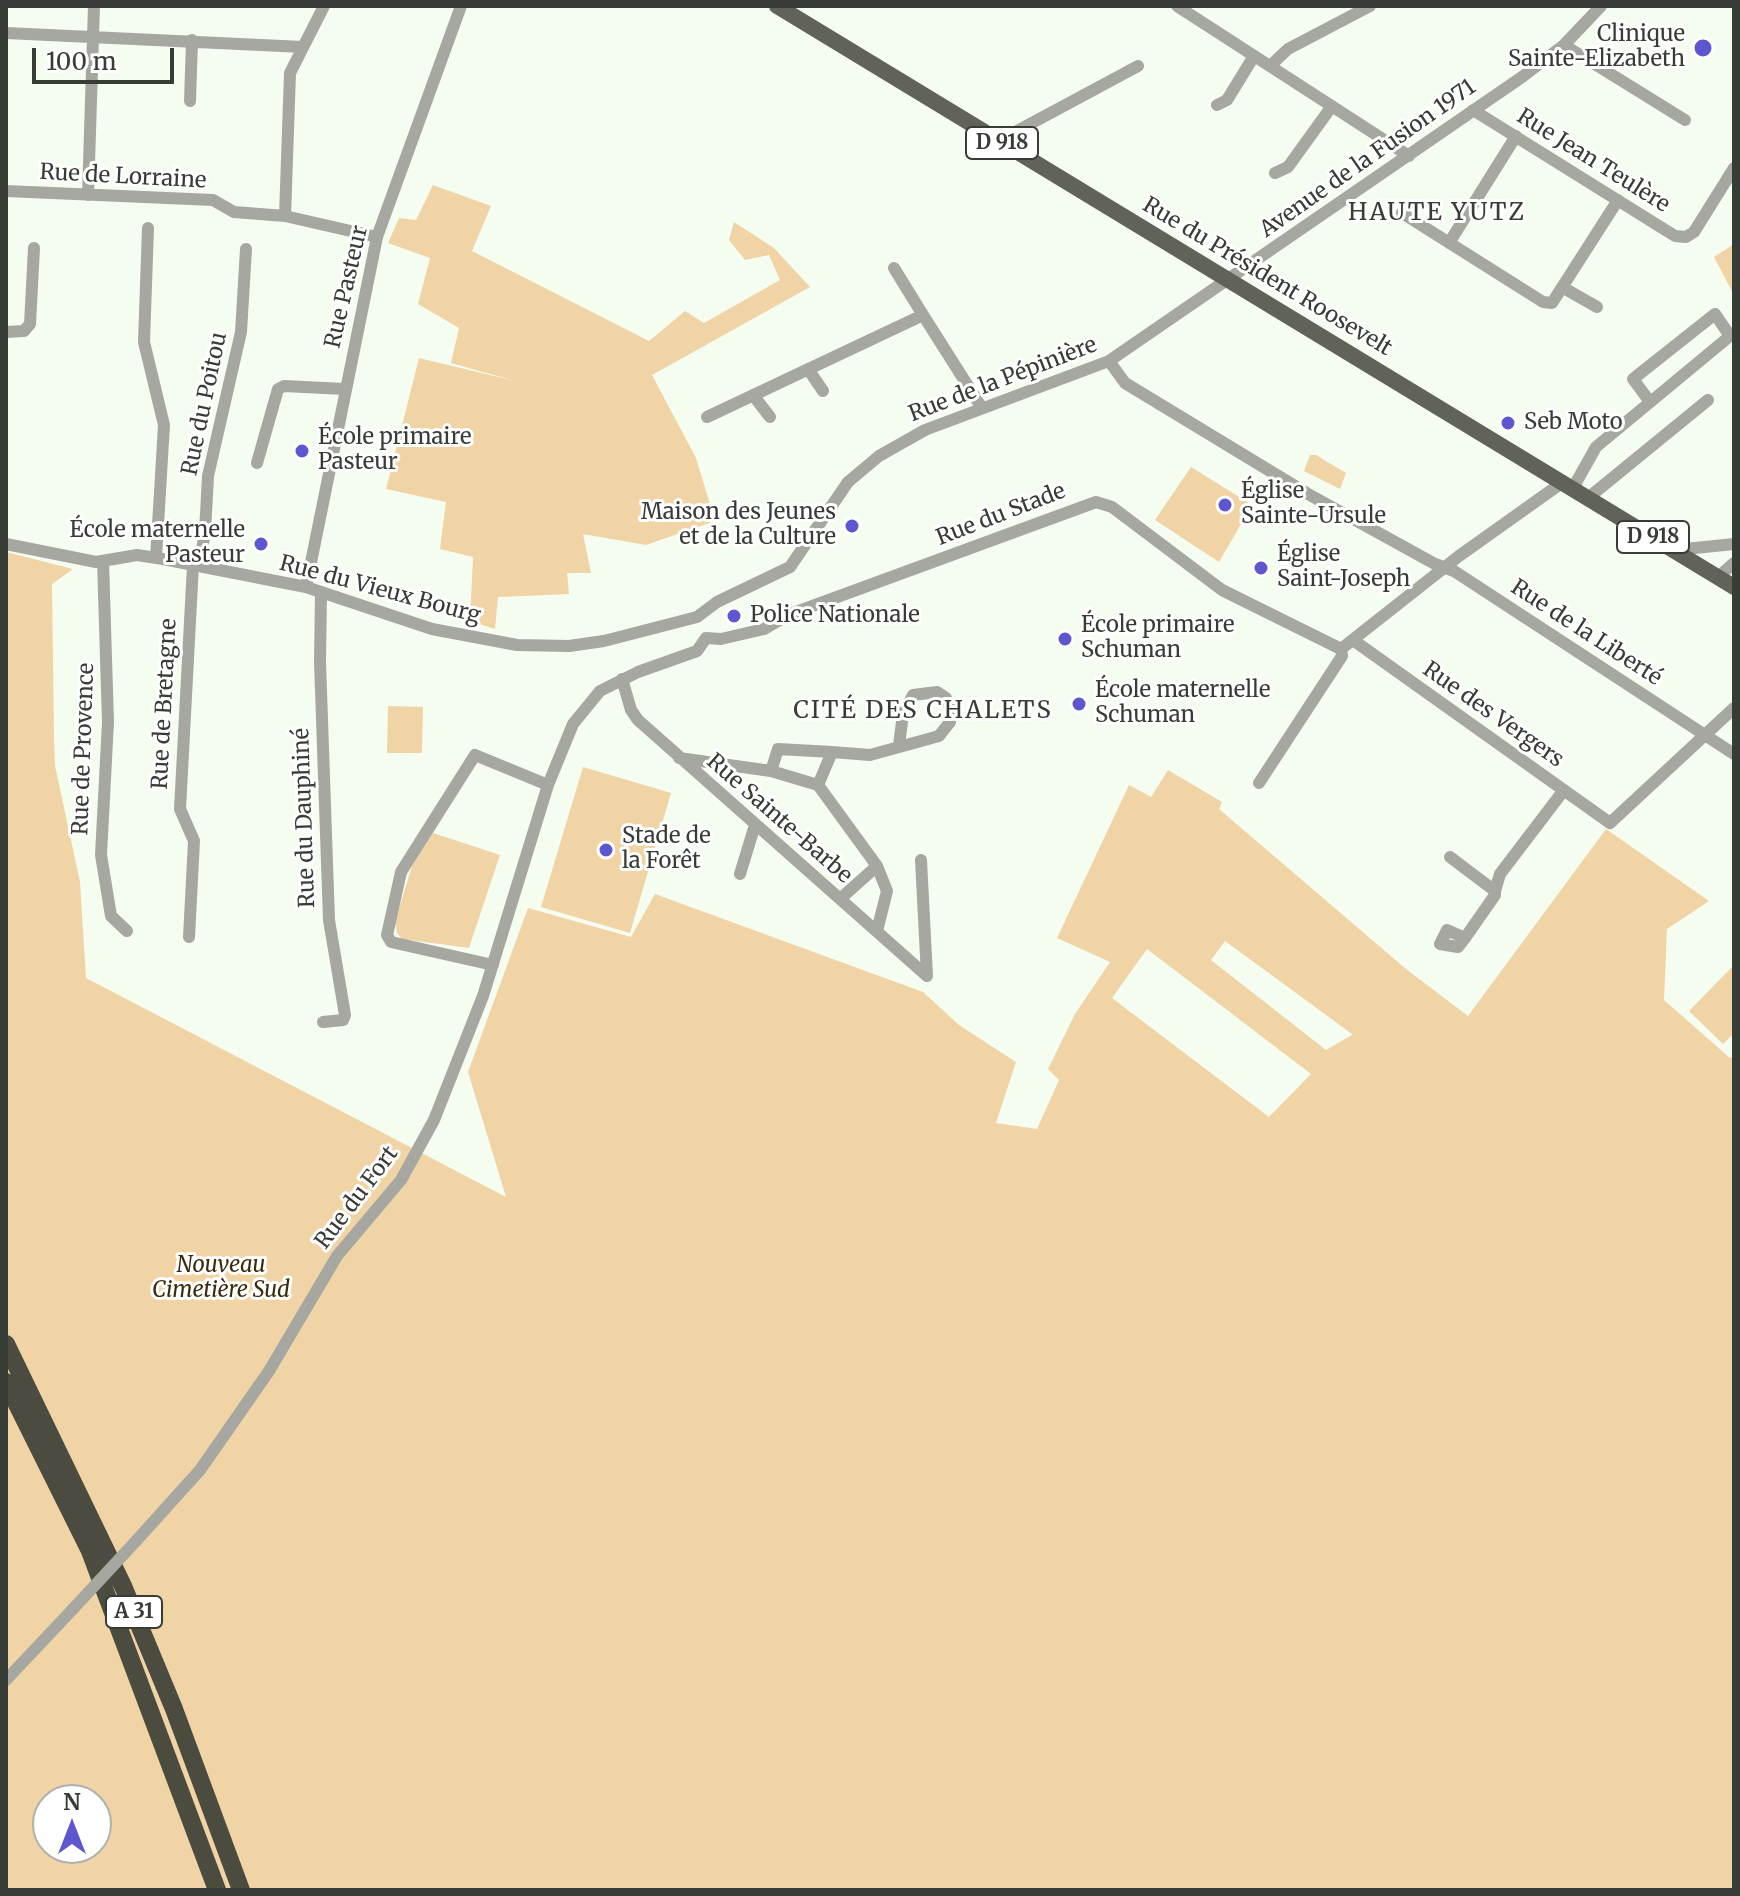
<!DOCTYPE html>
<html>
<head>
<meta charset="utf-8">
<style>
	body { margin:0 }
	#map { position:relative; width:1740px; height:1896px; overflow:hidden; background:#f4fdf0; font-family:Merriweather,serif }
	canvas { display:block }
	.frame { position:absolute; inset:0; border:8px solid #383c37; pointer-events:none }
	.north { position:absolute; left:32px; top:1784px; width:80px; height:80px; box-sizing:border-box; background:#fff; border:2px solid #afb1af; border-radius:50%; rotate:0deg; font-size:22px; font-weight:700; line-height:32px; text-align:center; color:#383c37 }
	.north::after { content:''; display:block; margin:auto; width:28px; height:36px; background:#5e56cf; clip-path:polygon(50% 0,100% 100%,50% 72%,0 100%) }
	.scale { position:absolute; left:32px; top:48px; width:142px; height:36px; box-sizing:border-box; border:4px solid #383c37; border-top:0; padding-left:10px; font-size:24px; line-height:28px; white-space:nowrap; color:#383c37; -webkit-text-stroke:6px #fff; paint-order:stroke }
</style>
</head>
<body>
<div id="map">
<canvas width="1740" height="1896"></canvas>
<div class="frame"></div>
<div class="north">N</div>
<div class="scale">100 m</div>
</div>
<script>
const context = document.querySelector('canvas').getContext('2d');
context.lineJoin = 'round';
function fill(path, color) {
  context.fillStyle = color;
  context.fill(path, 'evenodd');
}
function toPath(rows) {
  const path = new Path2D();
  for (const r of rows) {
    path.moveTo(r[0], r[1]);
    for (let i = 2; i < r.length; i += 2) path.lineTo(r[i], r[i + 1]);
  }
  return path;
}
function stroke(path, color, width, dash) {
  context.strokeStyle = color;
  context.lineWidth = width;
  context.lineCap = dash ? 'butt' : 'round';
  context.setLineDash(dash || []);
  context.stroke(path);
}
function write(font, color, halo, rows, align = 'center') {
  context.font = font + ' Merriweather,serif';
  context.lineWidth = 6;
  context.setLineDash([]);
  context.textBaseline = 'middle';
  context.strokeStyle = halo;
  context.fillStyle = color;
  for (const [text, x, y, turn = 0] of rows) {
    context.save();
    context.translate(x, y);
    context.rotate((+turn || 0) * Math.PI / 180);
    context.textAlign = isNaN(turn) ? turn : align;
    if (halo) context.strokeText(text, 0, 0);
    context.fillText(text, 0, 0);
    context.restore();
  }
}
fill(toPath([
	[433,185,491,206,472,251,649,341,685,311,704,323,780,280,769,255,745,260,729,240,734,222,774,248,810,287,652,375,696,458,715,521,646,545,583,534,591,573,567,573,569,594,498,597,495,629,470,621,473,557,440,549,446,502,386,489,419,358,515,381,451,363,459,328,418,304,430,258,388,243,399,218,416,220],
	[1734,244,1734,295,1714,257],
	[1316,455,1346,473,1340,489,1304,471,1310,455],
	[1191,467,1252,505,1219,562,1155,520],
	[6,552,73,569,52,584,54,738,55,766,80,882,86,978,506,1197,468,1072,528,908,631,937,655,894,923,992,959,1025,1016,1062,996,1123,1037,1129,1059,1080,1048,1069,1075,1014,1110,962,1057,938,1129,785,1151,797,1168,770,1222,802,1219,809,1406,969,1468,1016,1606,829,1709,901,1667,929,1664,1000,1730,1058,1734,1056,1734,1890,6,1890],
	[1225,941,1352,1034,1352,1035,1326,1050,1211,960],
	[1147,949,1311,1074,1269,1117,1112,998],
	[48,1800,96,1800,96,1848,48,1848],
	[388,706,423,707,422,753,387,753],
	[583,767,671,793,630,933,541,907],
	[433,833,500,855,469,948,402,939,397,933,395,922,412,866],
	[1734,965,1734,1033,1723,1044,1689,1011]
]), '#f0d4a5');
stroke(toPath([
	[1177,6,1409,156],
	[6,33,303,47],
	[1564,45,1685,120],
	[1270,66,1288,49,1370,6],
	[190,101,192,40],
	[1217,105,1227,100,1254,56],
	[1473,110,1675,236,1686,237,1694,232,1734,168],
	[1003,143,1017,131,1138,66],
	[1275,173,1288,167,1332,106],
	[6,191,213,200,234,212,285,216,377,237],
	[88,195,94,6],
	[1402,213,1543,302,1552,303,1618,200],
	[285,216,290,73,324,6],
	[148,228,144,342,164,425,156,558],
	[1449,243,1516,136],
	[894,268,923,315],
	[1562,287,1597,307],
	[6,332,24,331,30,324,34,248],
	[1109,361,1125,383,1308,494,1435,564,1454,571,1734,754],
	[808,369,823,391],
	[753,395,770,417],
	[707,417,923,315,982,408],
	[257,463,278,389,284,386,345,389],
	[1573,488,1596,447,1730,336,1715,314,1633,379,1650,402],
	[1588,498,1708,400],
	[6,544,96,562,137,555,163,559,306,587,432,629,517,645,569,646,604,641,697,617,717,602,790,567,848,482,879,456,925,430,1109,361,1522,77,1564,45,1601,6],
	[1678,553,1685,549,1734,544],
	[103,561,108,722,101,855,111,916,127,931],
	[199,566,205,532,208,476,241,332,246,249],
	[1718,577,1734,563],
	[306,587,377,237,461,6],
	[321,592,320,662,329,920,345,1015,343,1020,323,1022],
	[706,638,721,639,764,629,788,615,1096,502,1112,507,1222,590,1341,649,1459,556,1563,482],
	[1353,640,1610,823,1734,708],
	[622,679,631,710,638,720,927,976],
	[679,758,771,771,818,785,832,752,870,755,939,736,950,722,951,709,946,698,937,692,913,695,903,714,899,745],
	[771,771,778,749,832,752],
	[1259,783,1342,656,1341,649],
	[818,785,877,866,840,899],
	[1450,857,1495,891,1500,874,1564,790],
	[921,860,927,976],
	[740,874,755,825],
	[877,931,887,891,877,866],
	[189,937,194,841,180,809,193,565],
	[1465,938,1447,930,1440,944,1458,947,1465,938,1495,895,1495,891],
	[493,965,391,942,387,935,401,872,475,755,548,785],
	[136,1541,200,1470,269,1371,337,1256,401,1180,434,1120,483,996,548,785,573,724,600,691,638,672,697,651,706,638],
	[6,1680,72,1610]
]), '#a6a7a0', 12);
stroke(toPath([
	[777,6,1734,587]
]), '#626358', 16);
stroke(toPath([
	[6,1344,123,1586,174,1709,241,1890],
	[6,1382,90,1551,217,1890]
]), '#4b4b3f', 18);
stroke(toPath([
	[72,1610,136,1541]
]), '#a6a7a0', 12);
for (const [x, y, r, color] of [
	[1703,48,10,"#5e56cf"],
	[1508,423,8,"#5e56cf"],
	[302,451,8,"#5e56cf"],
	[1225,505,8,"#5e56cf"],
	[852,526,8,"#5e56cf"],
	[261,544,8,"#5e56cf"],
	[1261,568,8,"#5e56cf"],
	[734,616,8,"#5e56cf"],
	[1065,639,8,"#5e56cf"],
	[1079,704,8,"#5e56cf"],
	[606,850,8,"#5e56cf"]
]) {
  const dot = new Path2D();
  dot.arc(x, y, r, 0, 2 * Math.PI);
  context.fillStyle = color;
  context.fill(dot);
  stroke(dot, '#fff', 3);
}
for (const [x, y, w] of [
	[1002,143,72],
	[1653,537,72],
	[134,1612,56]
]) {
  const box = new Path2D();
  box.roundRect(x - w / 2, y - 16, w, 32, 6);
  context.fillStyle = '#fff';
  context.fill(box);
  stroke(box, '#383c37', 2);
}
write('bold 20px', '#383c37', null, [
	["D 918",1002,143],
	["D 918",1653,537],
	["A 31",134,1612]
]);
write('22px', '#383c37', '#fff', [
	["Clinique",1685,35,"right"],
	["Sainte-Elizabeth",1685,60,"right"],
	["Seb Moto",1524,423],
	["École primaire",318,438],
	["Pasteur",318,463],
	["Église",1241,492],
	["Sainte-Ursule",1241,517],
	["Maison des Jeunes",836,513,"right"],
	["et de la Culture",836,538,"right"],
	["École maternelle",245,531,"right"],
	["Pasteur",245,556,"right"],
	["Église",1277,555],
	["Saint-Joseph",1277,580],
	["Police Nationale",750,616],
	["École primaire",1081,626],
	["Schuman",1081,651],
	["École maternelle",1095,691],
	["Schuman",1095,716],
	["Stade de",622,837],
	["la Forêt",622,862]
], 'left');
write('22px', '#383c37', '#fff', [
	["Avenue de la Fusion 1971",1368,159,-35],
	["Rue Jean Teulère",1593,161,32],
	["Rue de Lorraine",123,177,3],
	["Rue du Président Roosevelt",1267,277,31],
	["Rue Pasteur",347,287,-77],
	["Rue de la Pépinière",1003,380,-21],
	["Rue du Poitou",205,404,-78],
	["Rue du Stade",1001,515,-21],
	["Rue du Vieux Bourg",380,590,15],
	["Rue de la Liberté",1586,633,33],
	["Rue de Bretagne",165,704,-87],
	["Rue des Vergers",1493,715,35],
	["Rue de Provence",84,749,-88],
	["Rue du Dauphiné",305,818,-92],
	["Rue Sainte-Barbe",779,819,41],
	["Rue du Fort",357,1198,-53]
]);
write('italic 22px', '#3b2b0e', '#fff', [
	["Nouveau",221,1266],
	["Cimetière Sud",221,1291]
]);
context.letterSpacing = '2px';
write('24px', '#363e34', '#fff', [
	["HAUTE YUTZ",1437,213],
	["CITÉ DES CHALETS",923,711]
]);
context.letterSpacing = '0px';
</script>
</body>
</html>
